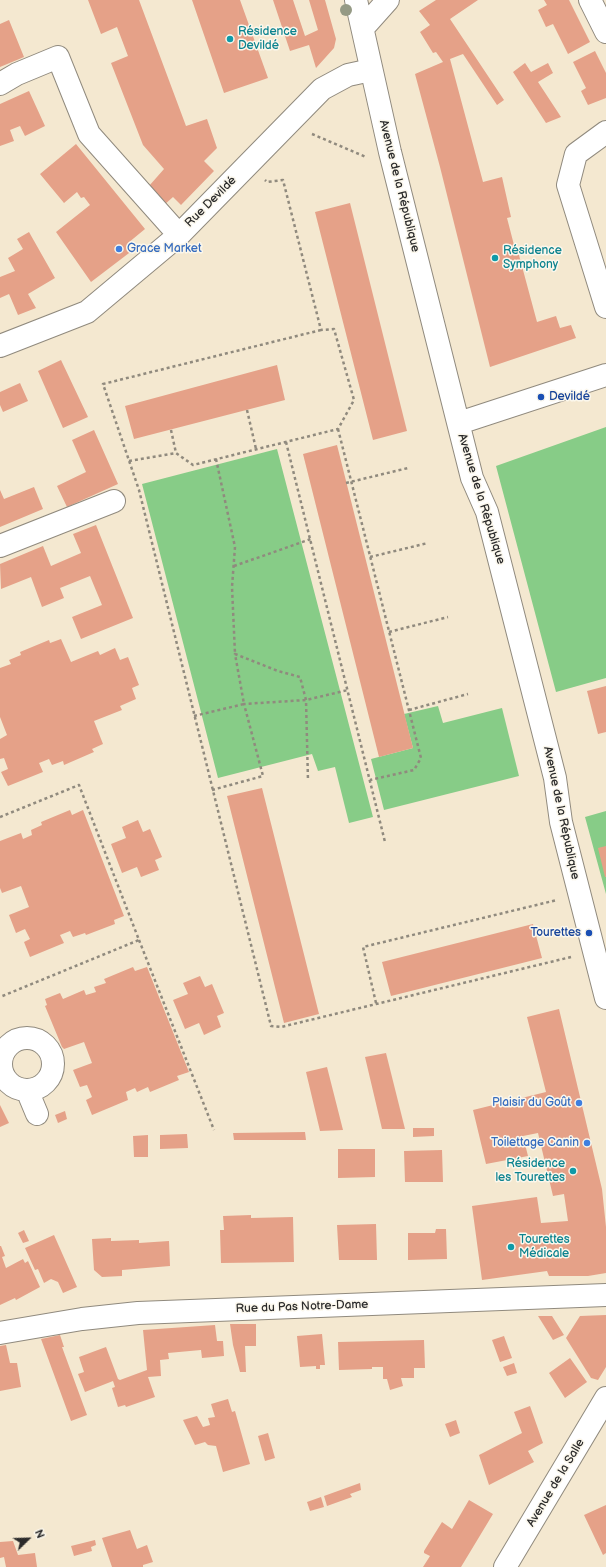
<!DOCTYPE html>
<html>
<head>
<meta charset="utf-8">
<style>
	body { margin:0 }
	#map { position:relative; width:606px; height:1567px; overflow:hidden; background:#f4e8d0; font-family:"Balsamiq Sans",sans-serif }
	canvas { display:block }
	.north { position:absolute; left:8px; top:1519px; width:40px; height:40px; -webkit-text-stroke:3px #fbf7ec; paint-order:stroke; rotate:67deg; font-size:11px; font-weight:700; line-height:16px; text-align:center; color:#2b2b2b }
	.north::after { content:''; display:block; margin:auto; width:14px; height:18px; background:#2b2b2b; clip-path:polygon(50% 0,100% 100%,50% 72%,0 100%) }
</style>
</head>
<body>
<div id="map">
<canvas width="606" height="1567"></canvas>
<div class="north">N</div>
</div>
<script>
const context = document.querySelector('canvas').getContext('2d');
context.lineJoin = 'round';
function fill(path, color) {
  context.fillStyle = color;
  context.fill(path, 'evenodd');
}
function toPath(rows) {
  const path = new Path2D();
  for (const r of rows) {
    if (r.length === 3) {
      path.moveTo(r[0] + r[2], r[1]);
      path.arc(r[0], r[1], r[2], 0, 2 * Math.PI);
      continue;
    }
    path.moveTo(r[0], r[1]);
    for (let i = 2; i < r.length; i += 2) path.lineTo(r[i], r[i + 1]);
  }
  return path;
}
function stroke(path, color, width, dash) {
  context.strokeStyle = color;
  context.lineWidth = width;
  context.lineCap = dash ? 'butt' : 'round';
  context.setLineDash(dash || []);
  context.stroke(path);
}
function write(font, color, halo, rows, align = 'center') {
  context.font = font + ' "Balsamiq Sans",sans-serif';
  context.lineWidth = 3;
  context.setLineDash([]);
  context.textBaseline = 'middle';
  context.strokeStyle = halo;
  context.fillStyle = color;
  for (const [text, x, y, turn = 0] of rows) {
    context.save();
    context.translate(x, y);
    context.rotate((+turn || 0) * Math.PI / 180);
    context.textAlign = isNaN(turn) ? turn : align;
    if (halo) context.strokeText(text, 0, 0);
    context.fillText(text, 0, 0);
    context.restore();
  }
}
fill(toPath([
	[606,427,606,678,556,692,496,466],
	[277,449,373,817,349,823,335,767,318,771,312,754,218,778,142,484],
	[438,706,443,723,502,708,519,776,384,810,371,759,413,748,404,714],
	[606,811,606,894,585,817]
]), '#87cc87');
fill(toPath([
	[88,0,139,0,186,126,207,119,217,148,204,161,214,171,181,205,173,197,164,205,149,186,164,169,143,145,111,63,128,56,117,27,101,34],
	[192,0,240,0,268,78,224,93],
	[273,0,293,0,305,36,318,30,309,0,325,0,336,39,334,48,316,68,309,45,290,51],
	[436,0,478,0,450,19,504,100,497,105,463,54,450,59,483,182,502,177,511,217,507,218,514,245,516,244,537,322,556,316,560,328,571,325,576,338,490,367,440,167,415,74,443,62,436,52,433,53,420,32,430,25,419,11],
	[544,0,569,0,590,42,568,54,553,24,546,27,538,10,547,5],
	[9,20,24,57,0,67,0,24],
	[595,51,606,73,606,98,588,105,581,91,586,88,573,62],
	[525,63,531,72,548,63,553,73,538,82,561,117,546,123,513,72],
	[29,91,45,126,25,136,20,126,10,130,14,141,0,146,0,104],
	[76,144,145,229,128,243,133,250,91,282,56,232,90,205,84,197,81,198,77,192,64,203,40,174],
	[350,203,407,431,373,440,315,212],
	[29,232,55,278,28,294,36,308,18,315,9,294,0,298,0,277,15,271,8,258,23,249,17,239],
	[61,360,88,417,63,428,38,371],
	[277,365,285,400,134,439,125,406],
	[20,383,28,401,3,412,0,405,0,392],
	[94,430,118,484,67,507,57,486,86,472,72,440],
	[337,445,413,748,379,757,303,454],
	[34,487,43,509,0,527,0,490,4,499],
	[96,525,133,618,81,639,72,617,102,605,90,576,60,588,64,598,42,607,31,577,1,589,0,564,43,546,51,566,81,553,73,534],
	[61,639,71,662,98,651,100,655,115,648,120,660,128,657,139,685,132,688,136,699,120,706,122,710,94,721,103,744,92,749,94,752,64,765,63,761,52,765,49,759,39,763,43,772,8,786,1,772,8,769,4,758,0,759,0,739,7,735,0,717,0,668,11,664,9,660,21,655,20,652,49,640,50,643],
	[606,686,606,732,598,734,587,691],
	[262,788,319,1014,284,1023,227,796],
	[70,810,72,815,83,810,124,916,114,920,115,924,86,935,85,933,73,937,70,931,60,935,64,943,30,957,24,942,30,939,25,929,16,933,9,915,29,907,21,886,2,893,0,888,0,841,21,833,23,839,32,835,31,830,42,825,41,822],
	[138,820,143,832,150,829,162,857,155,860,159,870,141,877,137,867,122,873,111,844,126,838,122,827],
	[606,846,606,877,605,877,598,848],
	[533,924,542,958,391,996,382,962],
	[133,967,135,971,147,967,189,1072,177,1076,179,1080,150,1092,148,1087,137,1092,135,1088,126,1092,128,1100,92,1115,86,1100,92,1097,87,1085,80,1087,73,1070,92,1063,84,1042,64,1049,62,1047,45,1006,47,1005,45,999,60,993,63,999,84,990,86,995,96,992,94,987,106,983,104,979],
	[200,976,205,987,212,984,224,1013,217,1016,221,1027,204,1035,199,1023,185,1029,173,1000,188,994,183,983],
	[559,1009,602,1189,606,1227,606,1273,588,1276,549,1276,547,1271,482,1280,472,1206,537,1197,541,1223,568,1221,564,1194,553,1196,538,1133,523,1136,528,1156,486,1164,473,1110,546,1092,527,1017],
	[386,1053,405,1129,382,1129,365,1057],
	[327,1067,343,1130,320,1131,306,1072],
	[0,1105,9,1123,0,1127],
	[65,1111,67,1119,58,1123,55,1115],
	[413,1128,434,1128,434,1136,413,1137],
	[305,1132,306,1140,234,1140,233,1133],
	[187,1134,188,1148,160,1149,160,1135],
	[148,1135,148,1157,134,1157,133,1136],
	[338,1149,375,1149,375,1177,338,1178],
	[442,1150,443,1182,405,1182,404,1151],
	[251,1215,251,1218,293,1217,294,1262,221,1263,220,1230,224,1230,223,1216],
	[376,1224,377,1260,339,1260,337,1225],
	[436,1229,446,1229,447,1259,408,1260,408,1233,435,1233],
	[24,1230,29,1241,23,1243,18,1233],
	[54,1235,77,1287,63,1293,58,1282,51,1279,44,1283,38,1269,35,1270,25,1248],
	[111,1238,111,1241,139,1240,139,1243,169,1241,170,1266,122,1270,122,1276,102,1277,94,1270,92,1239],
	[0,1246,1,1246,5,1256,2,1257,6,1268,23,1259,25,1263,28,1261,40,1287,16,1300,15,1298,0,1305],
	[606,1315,606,1367,598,1380,591,1378,566,1338,580,1316],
	[538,1316,552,1316,564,1335,553,1340],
	[230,1324,256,1324,256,1346,245,1346,246,1372,240,1372,233,1345],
	[215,1325,217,1341,223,1341,224,1356,202,1358,201,1350,168,1353,169,1359,160,1360,161,1376,148,1377,155,1397,126,1407,125,1405,118,1407,112,1388,115,1387,113,1381,85,1392,78,1374,84,1372,79,1357,106,1347,118,1379,120,1380,147,1370,143,1330],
	[322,1334,325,1365,320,1365,320,1369,316,1369,316,1366,300,1367,297,1336],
	[60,1335,64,1347,62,1347,87,1415,71,1421,41,1339],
	[504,1336,512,1358,500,1362,492,1340],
	[424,1340,425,1368,414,1368,414,1378,401,1378,403,1386,390,1390,387,1379,383,1379,383,1367,372,1367,372,1369,339,1370,338,1342],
	[6,1345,10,1363,17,1363,21,1387,0,1391,0,1346],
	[570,1358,587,1382,565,1398,549,1373],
	[514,1363,517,1373,507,1376,503,1367],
	[228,1399,232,1412,235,1411,250,1464,223,1472,216,1446,208,1445,205,1442,195,1445,183,1420,197,1416,203,1427,210,1425,208,1418,215,1417,211,1404],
	[530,1406,543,1443,528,1451,534,1462,489,1485,479,1455,522,1433,514,1412],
	[456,1420,460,1433,450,1437,445,1424],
	[268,1433,275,1458,265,1461,258,1436],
	[360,1483,361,1490,350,1494,352,1497,327,1506,324,1496],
	[321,1497,324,1507,310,1511,307,1502],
	[469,1500,493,1514,461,1567,423,1567,430,1556,424,1553,424,1551,442,1522,452,1529],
	[606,1505,606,1553,603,1555,584,1515],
	[130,1530,137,1549,147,1545,153,1562,143,1565,143,1567,112,1567,102,1538],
	[95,1540,96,1545,91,1547,92,1551,74,1556,71,1546],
	[13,1541,18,1555,35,1553,37,1567,6,1567,4,1557,0,1558,0,1542]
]), '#e5a188');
const minor = toPath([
	[356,0,390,152,472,478,487,512,555,778,561,822,606,998],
	[590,0,606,32],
	[363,28,388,0],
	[0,84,17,74,58,57,89,134,179,235],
	[606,132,576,154,568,185,606,307],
	[0,346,87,312,179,235,322,89,348,75,371,70],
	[459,423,606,375],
	[0,546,114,501],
	[27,1064,26],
	[27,1090,37,1114],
	[0,1333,82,1319,138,1313,606,1295],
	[505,1567,606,1398]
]);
stroke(minor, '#908a7e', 24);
stroke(toPath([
	[312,134,366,157],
	[321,330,103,384,139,490,271,1026,281,1027,571,957],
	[247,410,256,449],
	[338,429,421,758,414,770,370,780],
	[171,430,176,453],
	[286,442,385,842],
	[216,459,235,547,232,587,235,654],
	[129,461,176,453,193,465,338,429,354,400,334,329,321,330,283,180,267,182,265,180],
	[346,483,408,468],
	[370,557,428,543],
	[234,566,311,539],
	[389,632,448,617],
	[409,710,468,694],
	[194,716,244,704,235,654,278,671,300,677,306,700,308,781],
	[212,790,263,776,244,704,306,700,348,690],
	[0,817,79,785,139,940,0,997],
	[139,940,214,1130],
	[376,1003,363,947,557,900]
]), '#908a7e', 2.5, [3, 3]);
stroke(minor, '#fff', 22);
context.fillStyle = '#959a85';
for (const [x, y] of [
	[346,10]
]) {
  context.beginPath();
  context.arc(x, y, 6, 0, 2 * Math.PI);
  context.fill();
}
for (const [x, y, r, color] of [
	[230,39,4,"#0f9aa8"],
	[119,249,4,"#3f7fe0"],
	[495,258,4,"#0f9aa8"],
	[541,397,4,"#1a4fb4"],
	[589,933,4,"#1a4fb4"],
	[579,1103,4,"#3f7fe0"],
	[587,1143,4,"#3f7fe0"],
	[573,1171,4,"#0f9aa8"],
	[511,1247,4,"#0f9aa8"]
]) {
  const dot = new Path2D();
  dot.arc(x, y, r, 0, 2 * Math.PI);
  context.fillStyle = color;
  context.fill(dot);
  stroke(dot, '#fbf7ec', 1.5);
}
write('12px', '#0d838f', '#fbf7ec', [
	["Résidence",238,32],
	["Devildé",238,46],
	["Résidence",503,251],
	["Symphony",503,265],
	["Résidence",565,1164,"right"],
	["les Tourettes",565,1178,"right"],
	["Tourettes",519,1240],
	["Médicale",519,1254]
], 'left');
write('12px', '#2b2b2b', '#fbf7ec', [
	["Avenue de la République",399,186,76],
	["Rue Devildé",211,202,-45],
	["Avenue de la République",481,499,73],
	["Avenue de la République",561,813,78],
	["Rue du Pas Notre-Dame",302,1307,-2],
	["Avenue de la Salle",556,1483,-59]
]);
write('12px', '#366cbe', '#fbf7ec', [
	["Grace Market",127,249,"left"],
	["Plaisir du Goût",571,1103],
	["Toilettage Canin",579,1143]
], 'right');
write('12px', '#164399', '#fbf7ec', [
	["Devildé",549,397],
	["Tourettes",581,933,"right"]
], 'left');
</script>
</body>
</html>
